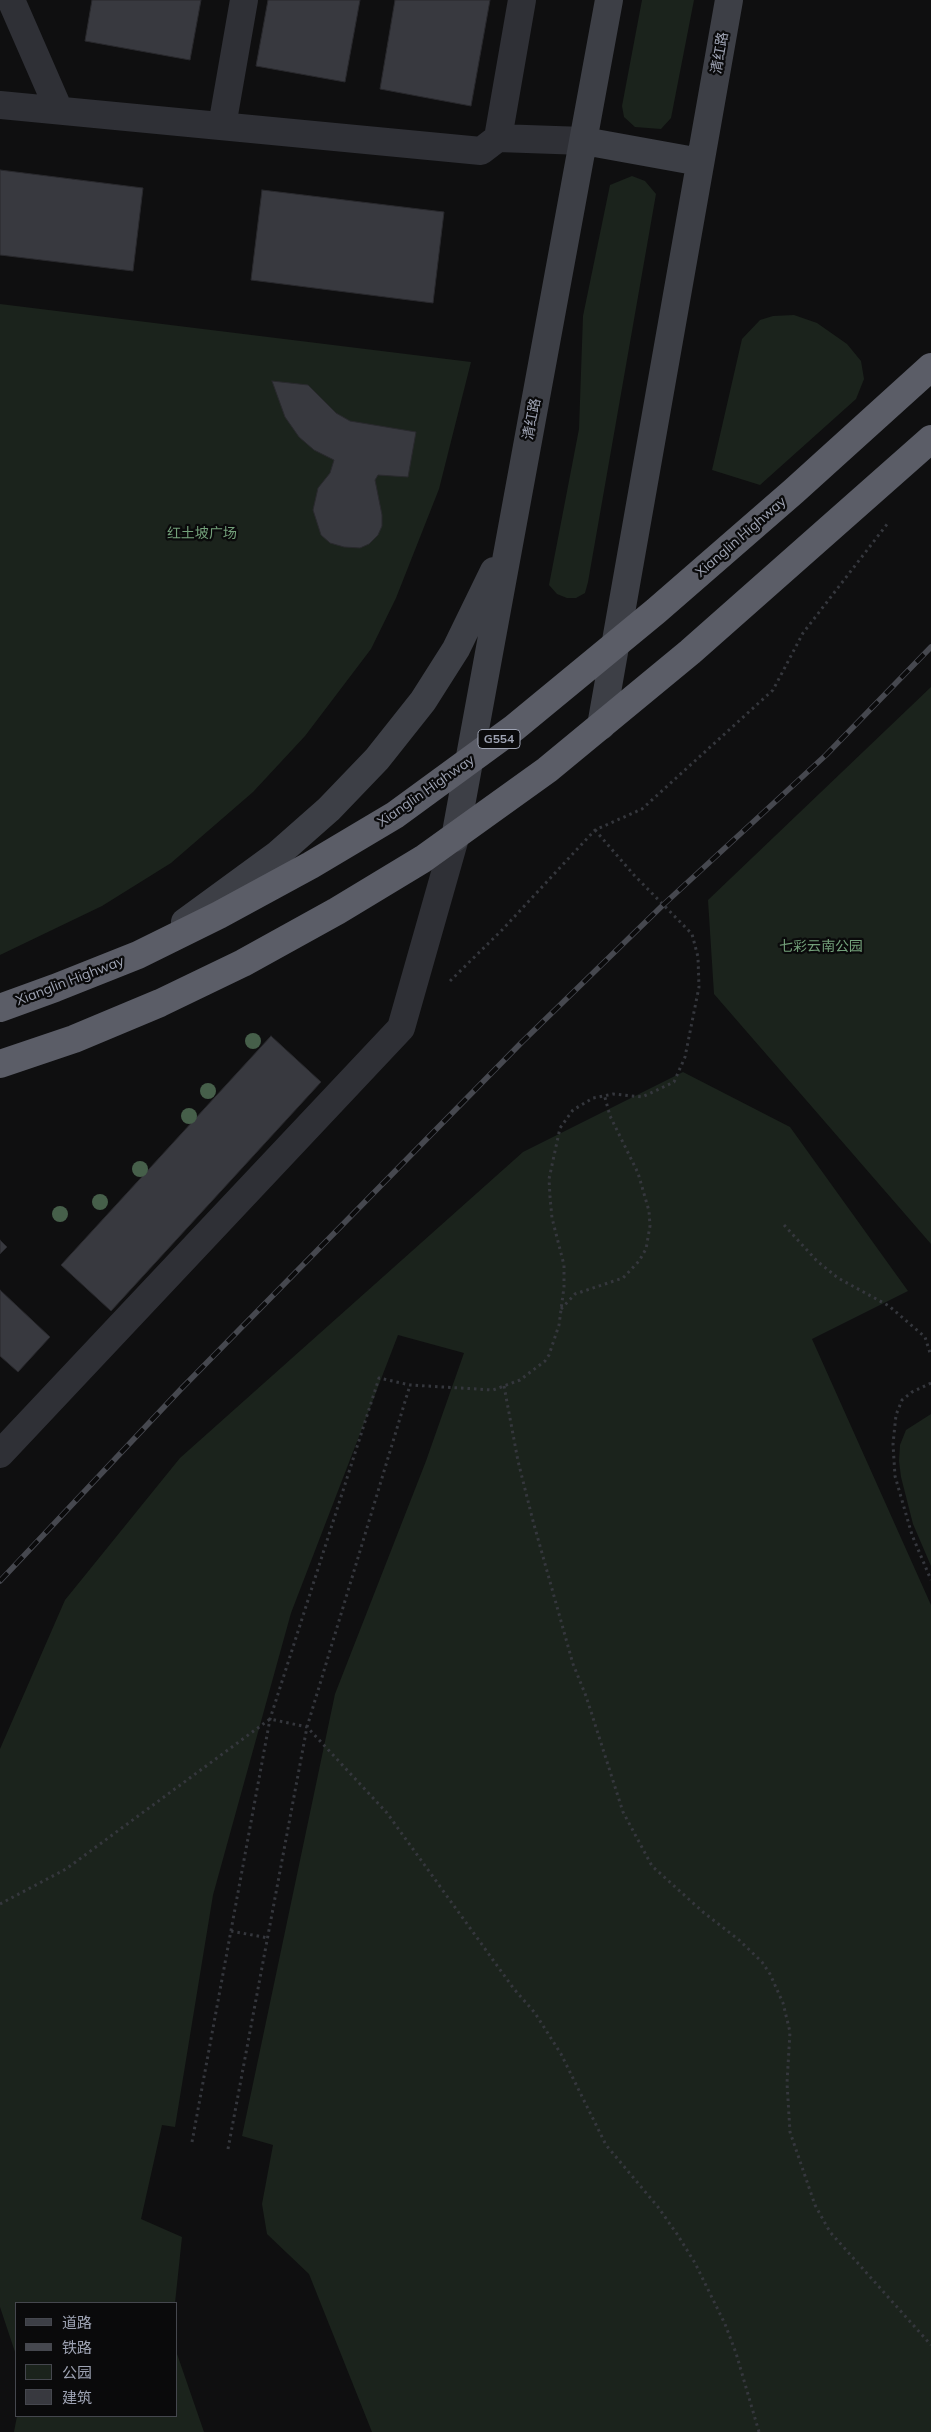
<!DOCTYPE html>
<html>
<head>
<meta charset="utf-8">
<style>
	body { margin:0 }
	#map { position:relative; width:931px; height:2432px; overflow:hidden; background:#0f0f10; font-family:Mulish,"Noto Sans SC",sans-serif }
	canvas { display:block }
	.legend { position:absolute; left:15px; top:2302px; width:162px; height:115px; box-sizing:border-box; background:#0a0a0b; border:1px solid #45474e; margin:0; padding:6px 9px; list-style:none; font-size:15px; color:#9ea3b3 }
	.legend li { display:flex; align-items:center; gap:10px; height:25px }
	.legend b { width:25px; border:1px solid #45474e }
</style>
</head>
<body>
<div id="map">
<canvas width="931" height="2432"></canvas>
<ul class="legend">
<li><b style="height:6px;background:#3d3f46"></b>道路</li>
<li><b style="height:6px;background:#46484f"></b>铁路</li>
<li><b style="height:14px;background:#1b231c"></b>公园</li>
<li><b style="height:14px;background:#38393f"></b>建筑</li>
</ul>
</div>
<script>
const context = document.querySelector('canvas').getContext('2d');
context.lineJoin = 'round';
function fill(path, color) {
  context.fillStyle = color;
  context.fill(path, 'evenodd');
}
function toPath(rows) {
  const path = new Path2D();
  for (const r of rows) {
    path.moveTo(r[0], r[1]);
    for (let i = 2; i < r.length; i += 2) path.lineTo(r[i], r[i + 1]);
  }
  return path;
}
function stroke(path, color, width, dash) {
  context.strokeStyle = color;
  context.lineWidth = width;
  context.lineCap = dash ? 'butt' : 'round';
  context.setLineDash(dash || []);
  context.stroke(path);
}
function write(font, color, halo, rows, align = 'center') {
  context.font = font + ' Mulish,"Noto Sans SC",sans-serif';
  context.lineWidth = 4.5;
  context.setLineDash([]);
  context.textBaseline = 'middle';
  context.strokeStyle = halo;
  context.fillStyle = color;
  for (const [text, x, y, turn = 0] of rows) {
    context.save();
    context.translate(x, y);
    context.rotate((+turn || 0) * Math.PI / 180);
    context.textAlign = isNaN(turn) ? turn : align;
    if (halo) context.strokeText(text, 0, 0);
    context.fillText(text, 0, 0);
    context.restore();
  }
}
fill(toPath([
	[642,0,694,0,671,118,661,129,635,127,624,117,622,106],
	[632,176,645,181,656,194,588,582,585,593,576,598,567,598,557,594,549,585,579,429,583,316,610,185],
	[0,304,471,362,439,489,396,598,371,649,305,736,253,792,171,863,102,906,0,955],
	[794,315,817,323,847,344,861,361,864,379,856,399,760,485,712,470,742,339,760,320,773,316],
	[931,687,931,1244,714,994,708,900],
	[683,1072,790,1127,908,1291,812,1339,931,1605,931,2432,372,2432,309,2274,267,2234,262,2204,273,2145,242,2136,335,1694,426,1461,464,1353,398,1335,291,1613,213,1895,175,2127,162,2125,141,2219,182,2237,175,2303,16,2303,16,2355,0,2307,0,1749,65,1600,180,1458,523,1152],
	[931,1414,931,1566,913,1524,901,1477,899,1461,900,1445,906,1430],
	[176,2351,204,2432,14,2432,17,2416,176,2416]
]), '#1b231c');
const building = toPath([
	[92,0,201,0,190,60,85,41,92,0],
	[268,0,360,0,345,82,256,66,268,0],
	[395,0,490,0,471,106,380,89,395,0],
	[0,170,143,188,133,271,0,255,0,170],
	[262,190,444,212,433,303,251,280,262,190],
	[272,381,308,385,336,413,350,421,416,432,408,477,378,475,375,480,382,515,382,526,378,535,369,544,360,548,344,547,330,543,321,535,313,510,318,488,330,473,334,460,314,450,299,437,285,417,272,381],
	[271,1036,321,1082,111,1311,61,1265,271,1036],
	[0,1240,7,1247,0,1254,0,1240],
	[0,1290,50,1337,18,1372,0,1356,0,1290]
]);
fill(building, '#38393f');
stroke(building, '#29292d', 1);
stroke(toPath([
	[450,981,502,930,595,830,642,809,773,690,803,633,888,523],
	[784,1225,817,1261,838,1278,889,1306,925,1337,931,1356],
	[561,1309,575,1294,623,1278,639,1261,646,1249,650,1226,649,1211,638,1173,610,1116,604,1094],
	[931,1383,912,1392,902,1400,896,1415,893,1444,895,1476,912,1535,931,1580],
	[504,1386,518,1461,533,1521,573,1664,586,1696,623,1812,652,1866,703,1912,739,1940,762,1962,770,1974,783,2003,790,2032,787,2083,790,2132,815,2205,830,2232,931,2345],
	[0,1904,66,1869,270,1719,307,1727,387,1813,514,1989,535,2013,561,2054,606,2145,658,2207,677,2234,695,2263,725,2324,736,2353,759,2432],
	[231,1931,268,1938],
	[192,2142,270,1719,379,1378,410,1385,493,1390,520,1380,545,1361,549,1355,559,1325,564,1287,564,1265,552,1218,550,1197,549,1179,560,1128,573,1110,593,1098,613,1094,642,1097,674,1082,685,1057,699,987,698,957,692,934,634,875,595,830],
	[228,2149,307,1727,410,1385]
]), '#35373d', 3, [2.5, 4]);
stroke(toPath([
	[11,0,59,110],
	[0,105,481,151,498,138,584,141],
	[222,126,244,0],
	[498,138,522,0],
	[0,1454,401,1028,455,838]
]), '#2f3036', 28);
stroke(toPath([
	[584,141,700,162],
	[601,726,729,0],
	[455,838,609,0],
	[185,922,278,854,329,809,377,759,423,701,456,649,494,571]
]), '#3d3f46', 28);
stroke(toPath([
	[0,1008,55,988,138,955,219,915,311,865,395,815,514,728,656,611,794,491,931,367],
	[0,1064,74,1039,160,1003,243,963,337,911,423,859,547,770,690,652,931,439]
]), '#5b5d67', 28);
const rail = toPath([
	[0,1581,181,1389,522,1042,663,905,826,755,931,647]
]);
stroke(rail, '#46484f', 5.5);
stroke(rail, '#0a0a0b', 4, [11]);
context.fillStyle = '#465f4a';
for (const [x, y] of [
	[253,1041],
	[208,1091],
	[189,1116],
	[140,1169],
	[100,1202],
	[60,1214]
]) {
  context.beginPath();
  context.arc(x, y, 8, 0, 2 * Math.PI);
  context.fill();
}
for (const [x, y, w] of [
	[499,739,42]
]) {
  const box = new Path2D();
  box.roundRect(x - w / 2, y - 9.5, w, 19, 4);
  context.fillStyle = '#0a0a0b';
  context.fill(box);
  stroke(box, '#9ea3b3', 1);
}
write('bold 12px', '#9ea3b3', null, [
	["G554",499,739]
]);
write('14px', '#9ea3b3', '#0a0a0b', [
	["清红路",720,53,-80],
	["清红路",532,419,-79],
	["Xianglin Highway",741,537,-41],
	["Xianglin Highway",426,791,-35],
	["Xianglin Highway",70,981,-21]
]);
write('14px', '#73a07a', '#0a0a0b', [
	["红土坡广场",202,534],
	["七彩云南公园",821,947]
]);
</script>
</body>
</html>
